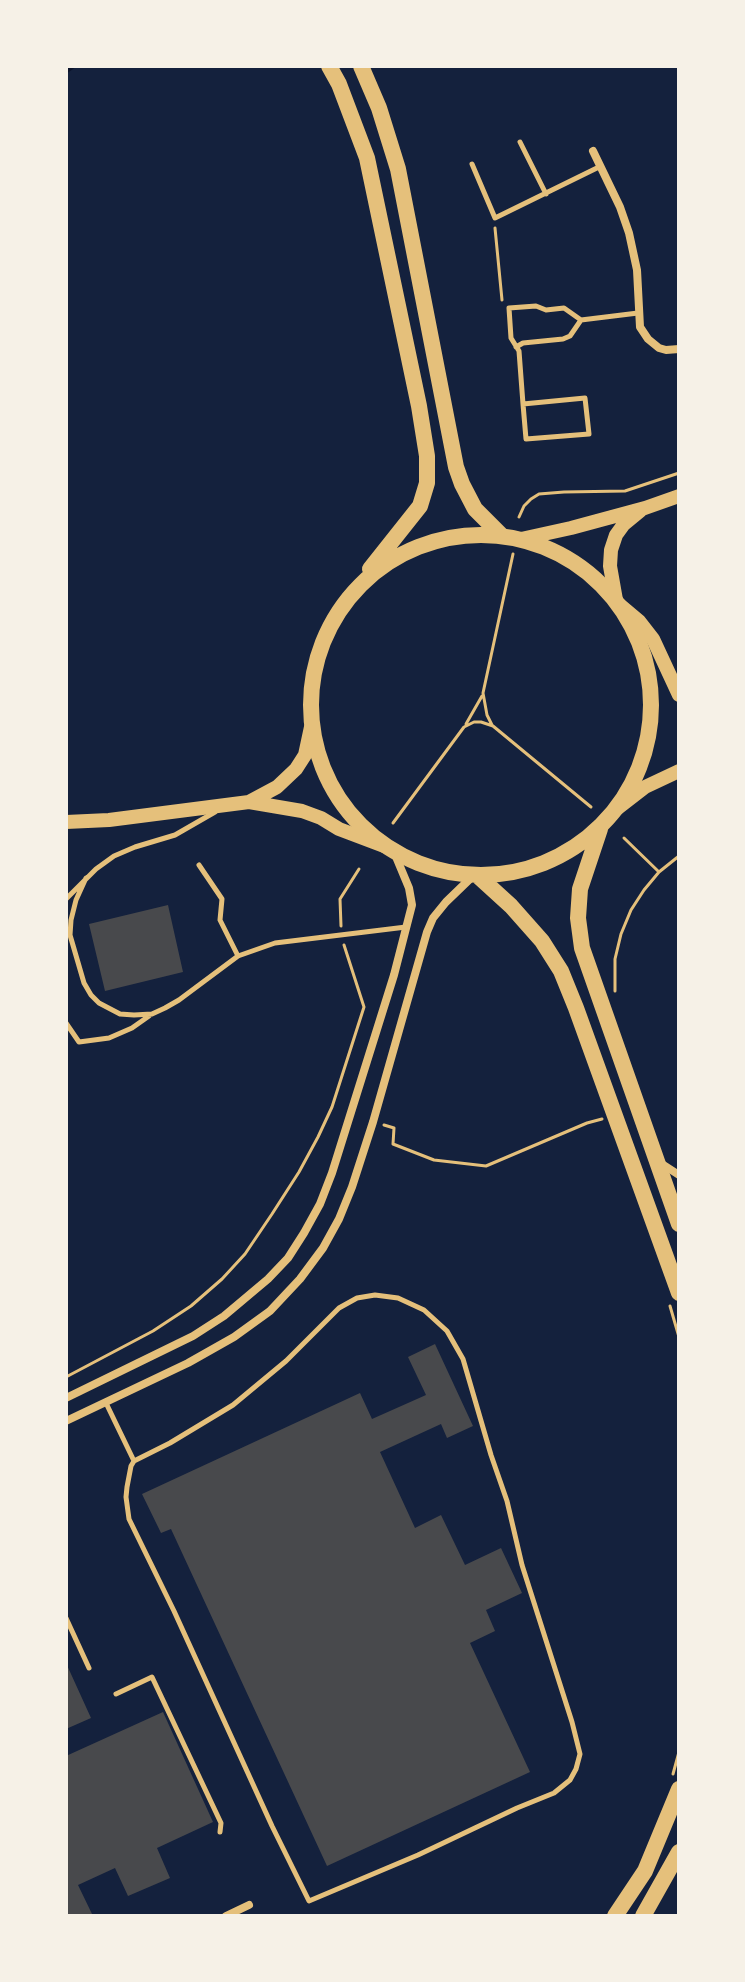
<!DOCTYPE html>
<html>
<head>
<meta charset="utf-8">
<style>
	body { margin:0 }
	#map { position:relative; width:745px; height:1982px; overflow:hidden; background:#14213d; font-family:"Noto Serif",serif }
	canvas { display:block }
	.frame { position:absolute; inset:0; border:68px solid #f6f1e7; pointer-events:none }
</style>
</head>
<body>
<div id="map">
<canvas width="745" height="1982"></canvas>
<div class="frame"></div>
</div>
<script>
const context = document.querySelector('canvas').getContext('2d');
context.lineJoin = 'round';
function toPath(rows) {
  const path = new Path2D();
  for (const r of rows) {
    if (r.length === 3) {
      path.moveTo(r[0] + r[2], r[1]);
      path.arc(r[0], r[1], r[2], 0, 2 * Math.PI);
      continue;
    }
    path.moveTo(r[0], r[1]);
    for (let i = 2; i < r.length; i += 2) path.lineTo(r[i], r[i + 1]);
  }
  return path;
}
function stroke(path, color, width, dash) {
  context.strokeStyle = color;
  context.lineWidth = width;
  context.lineCap = dash ? 'butt' : 'round';
  context.setLineDash(dash || []);
  context.stroke(path);
}
function fill(path, color) {
  context.fillStyle = color;
  context.fill(path, 'evenodd');
}
stroke(toPath([
	[66,71,73,66]
]), '#0b132b', 5);
fill(toPath([
	[168,905,183,972,105,991,89,924],
	[435,1344,473,1426,447,1438,441,1424,380,1452,415,1528,441,1515,465,1565,501,1548,522,1593,486,1610,495,1631,470,1643,530,1772,327,1866,171,1529,161,1533,142,1494,360,1393,372,1419,426,1395,408,1357],
	[66,1663,91,1718,66,1729],
	[163,1712,213,1822,157,1848,170,1878,128,1896,115,1868,78,1885,93,1916,66,1916,66,1756]
]), '#48494c');
stroke(toPath([
	[495,228,502,300],
	[519,517,524,506,531,499,539,494,564,492,625,491,679,473],
	[466,724,482,696],
	[492,725,487,715,483,693,513,554],
	[393,823,464,727,474,722,481,722,493,726,591,807],
	[624,838,659,872],
	[341,926,340,899,359,869],
	[615,991,615,959,621,934,631,910,644,890,659,872,679,856],
	[384,1125,394,1128,393,1144,434,1160,486,1166,587,1123,602,1119],
	[670,1306,679,1337],
	[66,1377,153,1331,191,1306,222,1279,245,1254,272,1214,299,1172,318,1137,332,1107,364,1007,344,945],
	[673,1774,679,1752]
]), '#e5c07b', 3);
stroke(toPath([
	[520,142,546,194],
	[472,164,495,218,601,166],
	[516,347,523,343,563,339,570,336,581,320],
	[523,404,585,398,589,434,526,439,523,404,519,351,511,338,509,308,536,306,546,310,564,308,581,320,638,313],
	[199,865,222,899,220,920,238,956],
	[86,878,76,900,71,920,70,935,84,983,91,995,99,1003,120,1014,134,1015,152,1014,165,1008,179,1000,238,956,275,943,406,927],
	[66,899,96,869,114,856,135,847,175,835,215,812],
	[66,1023,79,1042,109,1038,132,1028,149,1016],
	[106,1403,134,1461,131,1466,127,1487,126,1497,129,1519,174,1611,272,1826,309,1901,418,1855,517,1808,554,1793,570,1780,576,1769,580,1754,572,1722,522,1565,507,1501,491,1455,463,1359,447,1331,424,1310,398,1298,375,1295,357,1298,339,1308,286,1361,233,1405,170,1443,134,1461],
	[66,1618,89,1668],
	[116,1694,152,1677,221,1823,220,1832]
]), '#e5c07b', 5);
stroke(toPath([
	[593,151,620,207,629,233,637,270,640,327,648,339,659,348,666,350,679,349],
	[662,1164,679,1175],
	[66,1398,193,1336,224,1316,268,1279,288,1258,304,1233,320,1204,332,1173,394,975,412,905,409,888,394,852],
	[66,1421,188,1363,234,1337,270,1311,300,1279,323,1248,339,1219,352,1187,373,1122,427,932,433,918,446,902,474,875],
	[226,1916,249,1905]
]), '#e5c07b', 8);
stroke(toPath([
	[521,539,571,528,645,508,679,496],
	[616,600,610,566,611,550,616,535,624,524,641,510],
	[620,605,639,621,653,639,679,695],
	[249,802,277,787,296,769,305,755,311,727],
	[614,811,645,787,679,771],
	[66,822,109,820,249,802,302,811,321,818,339,829,384,846]
]), '#e5c07b', 14);
stroke(toPath([
	[329,66,339,84,367,158,419,406,427,456,427,483,420,506,370,569],
	[361,66,379,108,398,169,456,467,462,484,475,509,501,535],
	[481,705,170],
	[600,829,580,889,578,918,582,948,679,1224],
	[477,875,511,906,542,941,561,971,576,1008,679,1293],
	[615,1916,645,1871,679,1789],
	[643,1916,679,1852]
]), '#e5c07b', 16);
</script>
</body>
</html>
